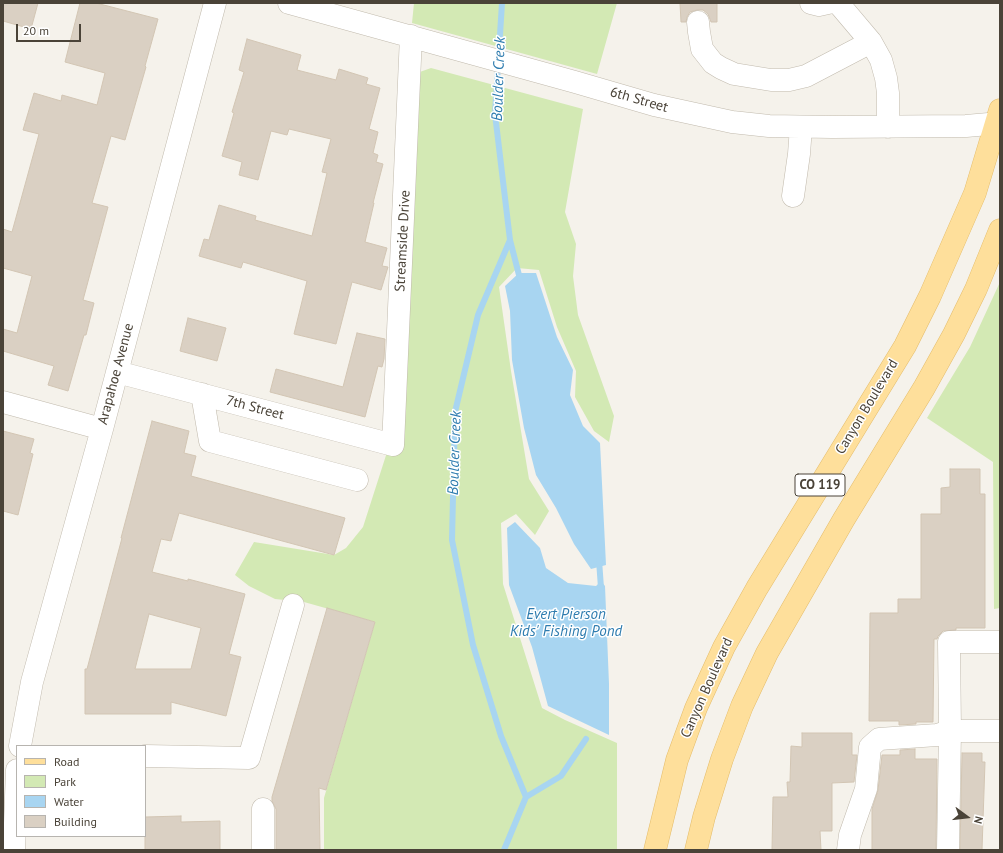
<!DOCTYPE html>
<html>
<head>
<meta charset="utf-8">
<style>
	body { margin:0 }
	#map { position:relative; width:1003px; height:853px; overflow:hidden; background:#f5f2eb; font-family:"PT Sans",sans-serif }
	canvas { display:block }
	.frame { position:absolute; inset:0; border:4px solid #4a4338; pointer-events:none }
	.legend { position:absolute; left:16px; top:745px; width:130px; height:92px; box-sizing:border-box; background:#fff; border:1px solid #b7b4af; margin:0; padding:5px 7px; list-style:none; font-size:12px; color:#4a4338 }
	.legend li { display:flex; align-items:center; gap:8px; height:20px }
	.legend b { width:20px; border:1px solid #b7b4af }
	.north { position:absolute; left:947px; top:797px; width:40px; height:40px; -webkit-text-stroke:3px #fff; paint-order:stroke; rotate:105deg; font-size:11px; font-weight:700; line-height:16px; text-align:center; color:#4a4338 }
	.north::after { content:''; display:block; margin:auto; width:14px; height:18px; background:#4a4338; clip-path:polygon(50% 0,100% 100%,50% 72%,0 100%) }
	.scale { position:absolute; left:16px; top:24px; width:65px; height:18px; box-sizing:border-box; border:2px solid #4a4338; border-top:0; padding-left:5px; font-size:12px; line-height:14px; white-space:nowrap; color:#4a4338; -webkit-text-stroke:3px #fff; paint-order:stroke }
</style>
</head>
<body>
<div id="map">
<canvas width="1003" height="853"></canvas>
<div class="frame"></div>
<ul class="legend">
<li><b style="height:5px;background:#fedf9b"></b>Road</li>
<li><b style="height:11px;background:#d3e9b4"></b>Park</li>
<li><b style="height:11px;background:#a8d5f1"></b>Water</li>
<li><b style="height:11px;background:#dad0c3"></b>Building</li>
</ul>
<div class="north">N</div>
<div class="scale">20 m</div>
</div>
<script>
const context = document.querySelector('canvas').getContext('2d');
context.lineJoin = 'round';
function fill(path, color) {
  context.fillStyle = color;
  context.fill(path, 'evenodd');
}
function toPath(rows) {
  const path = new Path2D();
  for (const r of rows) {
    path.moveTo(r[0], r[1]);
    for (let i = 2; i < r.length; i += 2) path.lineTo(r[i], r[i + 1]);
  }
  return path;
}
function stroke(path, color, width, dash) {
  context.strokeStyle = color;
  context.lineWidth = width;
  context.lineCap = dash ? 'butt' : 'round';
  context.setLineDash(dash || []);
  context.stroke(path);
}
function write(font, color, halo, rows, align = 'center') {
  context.font = font + ' "PT Sans",sans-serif';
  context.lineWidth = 3;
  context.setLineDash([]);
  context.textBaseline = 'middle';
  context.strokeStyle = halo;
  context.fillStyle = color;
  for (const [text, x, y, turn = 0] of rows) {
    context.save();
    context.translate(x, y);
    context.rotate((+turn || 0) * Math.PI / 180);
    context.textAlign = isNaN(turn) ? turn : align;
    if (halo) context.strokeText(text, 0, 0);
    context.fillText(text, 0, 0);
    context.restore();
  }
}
fill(toPath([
	[414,3,617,3,597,74,412,23],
	[431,68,583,109,565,212,576,244,573,276,578,315,614,416,609,442,594,431,575,397,576,371,557,327,539,270,517,268,499,287,511,371,529,479,549,511,535,535,516,514,501,523,503,584,542,708,565,720,617,743,617,850,324,850,324,798,375,622,304,602,275,599,249,586,235,575,254,542,334,555,346,548,363,527,406,393,417,73],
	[1000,282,1000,608,994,609,993,462,927,418,970,347]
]), '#d3e9b4');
fill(toPath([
	[519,273,536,273,557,337,573,370,570,395,583,426,600,443,606,565,591,569,574,544,556,508,536,475,524,428,512,360,510,311,505,286],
	[515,522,540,548,546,568,568,583,596,586,601,581,605,586,609,684,609,735,548,706,532,647,509,585,507,528]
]), '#a8d5f1');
stroke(toPath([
	[502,3,495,114,510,240,478,315,455,412,452,540,473,645,501,736,526,797,504,850],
	[510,240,520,279],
	[599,560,601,588],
	[526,797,561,776,586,739]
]), '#a8d5f1', 6);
const building = toPath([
	[3,3,38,3,31,29,3,21,3,3],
	[80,3,96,3,158,19,145,66,146,67,125,140,111,136,92,203,108,207,83,300,94,303,86,335,84,335,68,391,48,385,54,366,3,351,3,329,17,333,32,276,3,268,3,229,12,232,39,134,23,130,34,93,61,101,62,95,97,105,105,73,65,62,80,3],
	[680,3,717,3,717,22,711,22,708,14,703,10,697,10,690,12,687,17,686,22,681,22,680,3],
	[247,39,301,55,297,70,336,80,339,69,368,78,366,84,380,88,369,129,378,132,373,153,378,155,376,162,383,164,373,203,374,203,365,242,387,248,382,266,388,267,381,290,352,282,336,344,294,334,307,281,243,262,241,268,199,256,204,239,209,240,219,205,256,216,255,220,312,236,327,173,322,172,331,139,289,129,287,135,271,131,258,180,239,175,242,162,222,156,234,113,232,112,244,72,239,70,247,39],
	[188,318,226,328,217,361,180,351,188,318],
	[357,333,385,339,384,359,382,367,378,366,365,417,270,392,276,369,343,387,357,333],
	[152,421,189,431,184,453,196,456,191,476,345,518,334,555,179,513,171,541,161,539,152,572,188,581,188,579,245,594,229,654,241,657,226,716,171,702,171,714,85,714,85,669,87,669,122,538,121,538,152,421],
	[149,614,201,628,191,669,135,669,149,614],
	[3,431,34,439,30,453,33,454,18,515,3,511,3,431],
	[950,469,980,469,980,494,985,494,985,628,956,628,956,630,943,631,938,636,937,639,934,639,933,722,916,722,916,724,899,725,899,721,869,721,870,613,898,613,898,599,921,599,921,514,941,514,941,488,950,487,950,469],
	[327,608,375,622,326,790,319,788,320,850,276,850,276,809,272,801,272,797,327,608],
	[802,733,852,733,852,755,857,755,854,782,832,783,832,831,820,831,821,850,772,850,773,797,788,797,787,782,790,782,791,746,802,747,802,733],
	[915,749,915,759,937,759,936,850,872,850,872,809,878,790,882,755,900,755,900,750,915,749],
	[962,753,982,753,982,762,985,762,982,850,960,850,962,753],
	[181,816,181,822,220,821,220,850,145,850,145,817,181,816]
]);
fill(building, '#dad0c3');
stroke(building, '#d2c5b3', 1);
const minor = toPath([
	[289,3,575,82,654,105,732,122,769,126,832,127,966,126,1000,123],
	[811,3,819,5,828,3],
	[838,3,871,42,881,60,886,78,888,93,888,127],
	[698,22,699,32,702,49,713,63,721,68,734,74,771,80,789,80,806,76,871,42],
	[793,196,799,154,801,127],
	[117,372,393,445,411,36],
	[202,394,210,441,357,480],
	[3,402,102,429],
	[1000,642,949,642,950,731,1000,731],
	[20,746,32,682,102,429,215,3],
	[145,756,249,758,293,605],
	[263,809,263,850],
	[14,850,17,770],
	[848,850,850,835,866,789,870,747,879,739,937,735,950,731,948,850]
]);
const major = toPath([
	[655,850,677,760,696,708,724,647,757,588,905,346,930,296,975,193,1000,110],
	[696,850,704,817,722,759,742,706,767,653,844,519,924,388,954,334,976,289,1000,230]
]);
stroke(minor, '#c1baad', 23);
stroke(major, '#e4bc6a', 23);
stroke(minor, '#fff', 22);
stroke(major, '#fedf9b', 22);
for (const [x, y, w] of [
	[820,485,50]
]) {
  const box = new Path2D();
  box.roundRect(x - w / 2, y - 11, w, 22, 3);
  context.fillStyle = '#fff';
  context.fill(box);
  stroke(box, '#4a4338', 1);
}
write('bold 13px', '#4a4338', null, [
	["CO 119",820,485]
]);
write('14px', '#4a4338', '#fff', [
	["6th Street",639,100,16],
	["Streamside Drive",403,241,-87],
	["Arapahoe Avenue",116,374,-75],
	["Canyon Boulevard",867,407,-59],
	["7th Street",255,408,15],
	["Canyon Boulevard",707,688,-66]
]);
write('italic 15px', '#2e7caf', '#fff', [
	["Boulder Creek",499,79,-88],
	["Boulder Creek",455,453,-88],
	["Evert Pierson",566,615],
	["Kids' Fishing Pond",566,632]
]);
</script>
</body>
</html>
